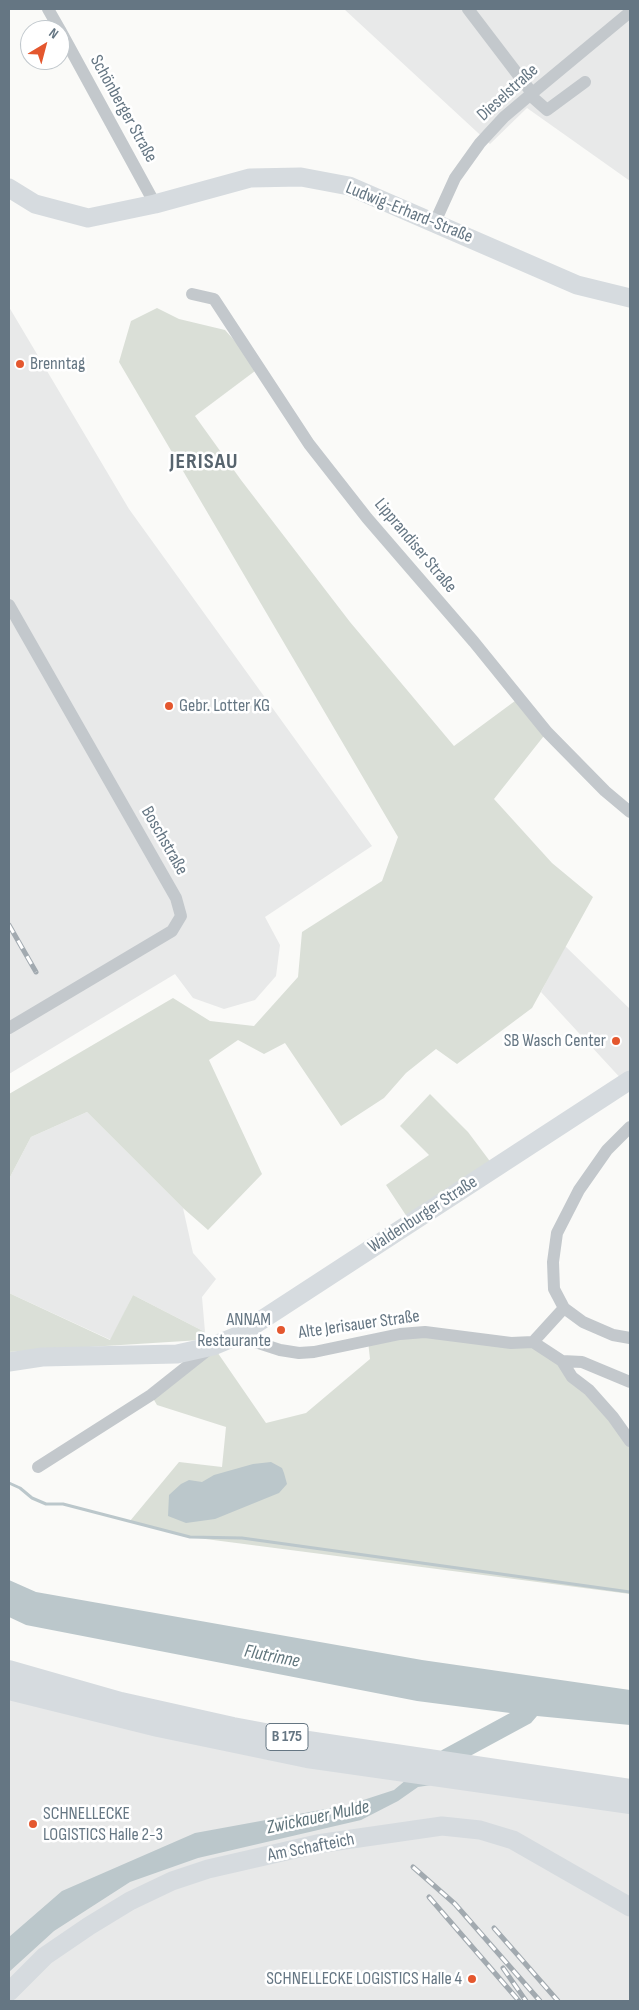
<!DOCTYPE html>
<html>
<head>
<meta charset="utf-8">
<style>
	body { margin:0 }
	#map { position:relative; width:639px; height:2010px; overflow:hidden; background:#fafaf8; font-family:"Sofia Sans Condensed",sans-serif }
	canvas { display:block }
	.frame { position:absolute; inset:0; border:10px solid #657683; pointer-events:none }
	.north { position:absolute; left:20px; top:20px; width:50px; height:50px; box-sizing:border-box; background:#fff; border:1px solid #c1c8cd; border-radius:50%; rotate:37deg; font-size:14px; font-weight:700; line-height:20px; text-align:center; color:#657683 }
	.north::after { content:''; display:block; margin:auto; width:18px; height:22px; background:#e4572e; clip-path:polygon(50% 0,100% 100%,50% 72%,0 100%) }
</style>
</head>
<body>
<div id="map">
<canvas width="639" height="2010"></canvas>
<div class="frame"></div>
<div class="north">N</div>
</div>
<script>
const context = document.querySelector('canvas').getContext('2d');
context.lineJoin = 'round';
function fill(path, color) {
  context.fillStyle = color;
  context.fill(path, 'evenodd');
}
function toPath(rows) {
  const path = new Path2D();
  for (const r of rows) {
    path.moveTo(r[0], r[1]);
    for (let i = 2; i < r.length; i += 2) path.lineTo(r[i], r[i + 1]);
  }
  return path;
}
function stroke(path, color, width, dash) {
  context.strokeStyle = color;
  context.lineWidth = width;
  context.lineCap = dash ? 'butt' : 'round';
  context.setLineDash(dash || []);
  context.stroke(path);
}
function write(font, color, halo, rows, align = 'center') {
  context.font = font + ' "Sofia Sans Condensed",sans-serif';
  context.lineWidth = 5;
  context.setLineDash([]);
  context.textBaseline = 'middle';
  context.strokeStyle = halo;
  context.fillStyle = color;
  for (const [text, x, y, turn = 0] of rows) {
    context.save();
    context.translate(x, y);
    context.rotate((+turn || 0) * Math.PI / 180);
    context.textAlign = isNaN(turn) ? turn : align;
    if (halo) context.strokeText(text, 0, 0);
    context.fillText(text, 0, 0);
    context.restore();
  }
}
fill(toPath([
	[344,9,630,9,630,181,527,108,490,144],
	[9,307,129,509,372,846,265,917,280,945,276,976,255,1000,224,1009,193,998,175,974,9,1074],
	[565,946,630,1009,630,1080,625,1083,541,992],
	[87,1112,183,1208,193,1253,216,1279,202,1297,205,1332,133,1295,111,1340,9,1293,9,1179,31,1137],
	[9,1695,630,1811,630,2001,9,2001]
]), '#e8e9e9');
fill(toPath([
	[157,308,179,319,225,330,259,368,195,416,241,480,350,622,454,746,519,698,547,732,494,799,552,863,593,897,532,1008,457,1064,436,1049,406,1073,384,1098,341,1126,285,1043,264,1054,238,1040,209,1060,262,1174,208,1230,183,1208,87,1112,31,1137,9,1179,9,1094,173,998,210,1021,254,1026,298,977,302,932,382,881,398,837,119,362,131,321],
	[430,1094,468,1132,495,1168,411,1223,386,1185,429,1155,400,1126],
	[9,1293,110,1340,133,1295,205,1332,201,1340,9,1352],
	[400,1334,533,1342,562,1361,630,1441,630,1594,190,1537,130,1521,179,1462,222,1467,226,1427,157,1405,151,1395,213,1346,266,1423,306,1413,370,1359,368,1341]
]), '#dadfd7');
fill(toPath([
	[271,1462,282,1468,284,1473,287,1484,279,1493,215,1519,186,1523,168,1516,169,1495,181,1484,189,1480,202,1482,214,1475,253,1464],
	[9,1580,36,1592,422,1660,630,1690,630,1725,537,1716,531,1723,470,1756,431,1785,418,1787,398,1801,361,1820,198,1858,130,1882,54,1931,9,1972,9,1937,62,1891,195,1833,348,1805,394,1790,442,1750,510,1713,417,1701,26,1625,9,1617]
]), '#bbc7cb');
stroke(toPath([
	[9,1483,20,1488,32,1498,46,1504,63,1504,190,1537,242,1538,630,1592]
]), '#bbc7cb', 3);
stroke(toPath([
	[48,9,60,30],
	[468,9,532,93],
	[60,30,155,204],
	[530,95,547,110,585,82],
	[435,222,455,178,480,143,504,117,530,95,630,12],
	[192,294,214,299,309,444,367,518,474,642,547,732,605,791,630,812],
	[9,605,176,898,181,916,172,931,9,1028],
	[630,1127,607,1150,579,1190,557,1233,553,1262,554,1289,564,1308,583,1322,613,1335,630,1338],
	[237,1336,280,1350,299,1353,314,1352,400,1334,425,1332,511,1343,533,1342,564,1308],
	[533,1342,562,1361,572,1377,589,1390,613,1417,630,1441],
	[562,1361,582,1362,630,1382],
	[38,1467,151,1395,209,1349]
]), '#c3c8cc', 12);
stroke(toPath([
	[9,188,35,204,88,218,155,204,250,178,301,177,349,186,577,285,630,298],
	[9,1362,42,1357,177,1354,213,1346,237,1336,630,1080],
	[9,1992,45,1956,89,1926,130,1901,172,1881,208,1869,317,1844,442,1826,480,1830,513,1840,630,1907]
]), '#d6dbdf', 19);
stroke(toPath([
	[9,1670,121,1702,233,1727,308,1741,630,1789],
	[9,1690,158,1727,307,1758,630,1804]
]), '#d6dbdf', 20);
const rail = toPath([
	[9,925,36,972],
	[413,1867,455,1904,540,2001],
	[429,1897,519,2001],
	[494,1928,558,2001],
	[503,1968,526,2001]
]);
stroke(rail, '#a2aab0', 5);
stroke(rail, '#fff', 3, [9]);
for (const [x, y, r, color] of [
	[20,364,5,"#e4572e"],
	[169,706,5,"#e4572e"],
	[616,1041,5,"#e4572e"],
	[281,1330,5,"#e4572e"],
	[33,1824,5,"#e4572e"],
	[472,1979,5,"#e4572e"]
]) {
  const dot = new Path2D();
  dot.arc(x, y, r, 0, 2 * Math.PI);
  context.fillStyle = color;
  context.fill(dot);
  stroke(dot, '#fff', 2);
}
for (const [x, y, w] of [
	[287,1737,42]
]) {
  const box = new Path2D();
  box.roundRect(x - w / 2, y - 13.5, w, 27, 4);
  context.fillStyle = '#fff';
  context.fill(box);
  stroke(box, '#657683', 1);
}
write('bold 16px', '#657683', null, [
	["B 175",287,1737]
]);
write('18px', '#657683', '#fff', [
	["Dieselstraße",508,93,-42],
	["Schönberger Straße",123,109,61],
	["Ludwig-Erhard-Straße",409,213,22],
	["Lipprandiser Straße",415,546,50],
	["Boschstraße",164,841,60],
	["Waldenburger Straße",423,1215,-33],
	["Alte Jerisauer Straße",359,1325,-8],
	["Am Schafteich",311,1848,-11]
]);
write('18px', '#657683', '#fff', [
	["Brenntag",30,364],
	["Gebr. Lotter KG",179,706],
	["SB Wasch Center",606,1041,"right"],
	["ANNAM",271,1320,"right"],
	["Restaurante",271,1341,"right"],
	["SCHNELLECKE",43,1814],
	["LOGISTICS Halle 2-3",43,1835],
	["SCHNELLECKE LOGISTICS Halle 4",462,1979,"right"]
], 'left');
write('italic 19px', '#60757c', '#fff', [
	["Flutrinne",272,1657,11],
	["Zwickauer Mulde",318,1818,-12]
]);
context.letterSpacing = '1px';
write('bold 22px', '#57646e', '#fff', [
	["JERISAU",204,462]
]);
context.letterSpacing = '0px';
</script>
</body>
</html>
